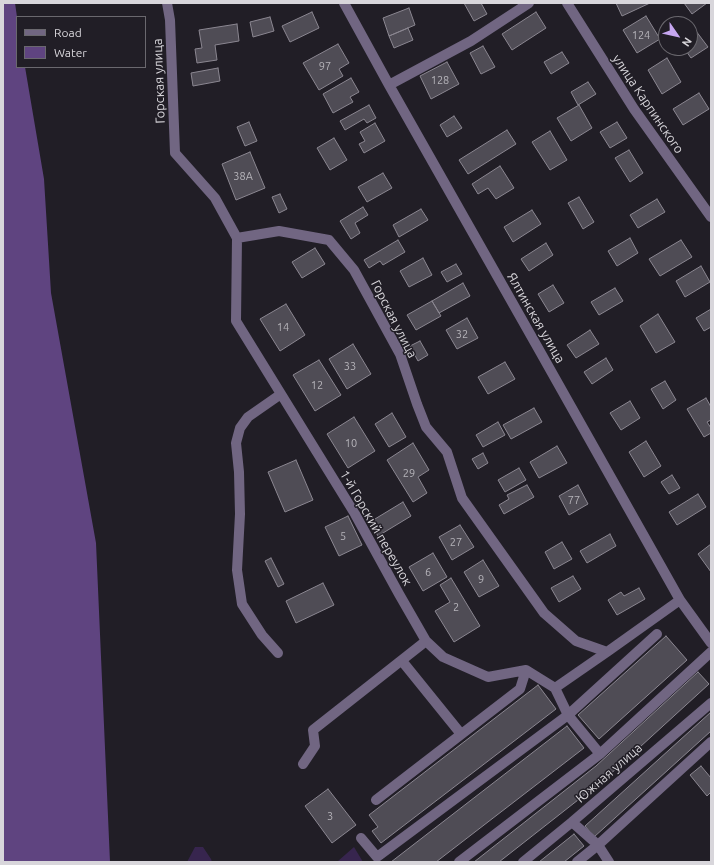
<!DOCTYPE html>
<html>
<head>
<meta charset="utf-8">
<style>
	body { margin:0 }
	#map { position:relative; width:714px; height:865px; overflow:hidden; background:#211e26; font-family:Ubuntu,sans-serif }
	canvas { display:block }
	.frame { position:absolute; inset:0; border:4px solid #d8d6db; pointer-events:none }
	.legend { position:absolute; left:16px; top:16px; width:130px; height:52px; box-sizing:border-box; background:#211e26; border:1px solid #6a686e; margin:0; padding:5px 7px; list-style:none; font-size:12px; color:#d8d6db }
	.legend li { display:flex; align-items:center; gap:8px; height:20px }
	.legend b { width:20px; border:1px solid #6a686e }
	.north { position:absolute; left:658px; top:16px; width:40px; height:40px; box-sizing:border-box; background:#211e26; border:1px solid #6a686e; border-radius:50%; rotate:124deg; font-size:11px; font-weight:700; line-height:16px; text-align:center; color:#d8d6db }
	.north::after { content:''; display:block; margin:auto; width:14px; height:18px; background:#c6a6f0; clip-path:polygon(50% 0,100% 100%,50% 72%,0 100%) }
</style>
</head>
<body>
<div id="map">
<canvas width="714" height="865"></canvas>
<div class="frame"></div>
<ul class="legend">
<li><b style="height:5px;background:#716682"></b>Road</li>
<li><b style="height:11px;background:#5f4480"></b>Water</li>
</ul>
<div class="north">N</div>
</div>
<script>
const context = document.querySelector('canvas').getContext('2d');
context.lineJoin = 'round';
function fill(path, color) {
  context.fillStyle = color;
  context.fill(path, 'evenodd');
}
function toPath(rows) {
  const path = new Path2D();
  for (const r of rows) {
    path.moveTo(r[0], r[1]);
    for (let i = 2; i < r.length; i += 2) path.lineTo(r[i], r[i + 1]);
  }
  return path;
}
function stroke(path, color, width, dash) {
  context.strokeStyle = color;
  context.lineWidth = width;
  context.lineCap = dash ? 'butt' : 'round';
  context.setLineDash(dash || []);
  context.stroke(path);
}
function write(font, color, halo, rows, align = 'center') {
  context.font = font + ' Ubuntu,sans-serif';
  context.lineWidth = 3;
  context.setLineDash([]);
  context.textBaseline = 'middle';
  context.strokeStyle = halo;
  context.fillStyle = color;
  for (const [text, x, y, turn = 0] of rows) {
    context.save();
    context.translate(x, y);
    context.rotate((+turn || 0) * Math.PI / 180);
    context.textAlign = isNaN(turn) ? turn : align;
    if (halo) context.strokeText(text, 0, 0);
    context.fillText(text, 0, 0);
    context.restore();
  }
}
fill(toPath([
	[195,847,203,847,211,859,212,862,187,862],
	[354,847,363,862,337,862,338,861]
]), '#37254e');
fill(toPath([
	[3,3,15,3,17,17,17,67,25,67,44,179,51,293,96,543,110,862,3,862]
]), '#5f4480');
const building = toPath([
	[464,3,481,3,487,14,474,21,464,3],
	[616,3,650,3,622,16,616,3],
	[684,3,707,3,692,14,684,3],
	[409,8,415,25,389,36,383,18,409,8],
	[312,12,319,28,290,42,282,26,312,12],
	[536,12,546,28,512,50,502,34,536,12],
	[646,16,660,39,637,53,623,30,646,16],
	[270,17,274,31,253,37,250,22,270,17],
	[237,24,239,41,215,45,217,60,197,63,195,49,202,48,199,30,237,24],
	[408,28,413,40,394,48,389,36,408,28],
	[696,31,708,47,691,58,684,48,690,48,690,35,696,31],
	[338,44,349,63,339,69,343,76,319,90,303,63,338,44],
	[483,46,495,67,481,74,470,53,483,46],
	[562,52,569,63,551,74,544,62,562,52],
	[667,58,681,82,662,94,648,70,667,58],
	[447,62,459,84,431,99,420,76,447,62],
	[218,68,220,81,193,86,191,73,218,68],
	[351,78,359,92,350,97,353,102,333,113,323,94,351,78],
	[588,82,596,94,578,105,571,92,588,82],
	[699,93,709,109,683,125,673,109,699,93],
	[369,105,376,118,367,123,364,119,345,130,340,121,369,105],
	[579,105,592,128,571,141,557,118,579,105],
	[454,116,462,128,447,137,440,125,454,116],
	[249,122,257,141,245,146,237,127,249,122],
	[617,122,627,138,610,148,600,132,617,122],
	[375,123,385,141,364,153,359,144,365,141,360,132,375,123],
	[507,130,516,144,468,174,459,160,507,130],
	[550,131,567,160,550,170,532,142,550,131],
	[334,138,347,160,330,170,317,148,334,138],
	[629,150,643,173,630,182,615,158,629,150],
	[250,152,265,188,236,200,222,164,250,152],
	[500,166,514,188,496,199,488,188,478,194,472,184,500,166],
	[383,173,392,188,367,202,358,187,383,173],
	[280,194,287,209,279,213,272,197,280,194],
	[579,197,594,222,583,229,568,203,579,197],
	[657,199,665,212,638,228,630,215,657,199],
	[363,207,368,215,355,223,360,233,351,239,340,221,363,207],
	[421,209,428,220,399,237,393,225,421,209],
	[532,210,541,224,513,242,504,227,532,210],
	[630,238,638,253,617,266,608,251,630,238],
	[398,240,405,252,383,265,380,261,369,268,364,260,398,240],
	[681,240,692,257,660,276,649,259,681,240],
	[546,243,553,255,529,271,521,259,546,243],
	[315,248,325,264,302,278,292,262,315,248],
	[423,258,432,275,409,287,400,271,423,258],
	[456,264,462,274,447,282,441,272,456,264],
	[701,266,710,282,685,297,676,281,701,266],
	[463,283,470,296,439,313,432,301,463,283],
	[553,285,564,303,549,312,538,294,553,285],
	[615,288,623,301,599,315,591,302,615,288],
	[432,301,441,316,416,330,407,315,432,301],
	[286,304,305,335,280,351,260,319,286,304],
	[711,309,711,327,704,331,696,318,711,309],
	[658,314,675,342,656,353,640,326,658,314],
	[467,318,478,338,457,349,446,330,467,318],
	[590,330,599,344,576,358,567,345,590,330],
	[420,341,428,355,418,361,410,346,420,341],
	[353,344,371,374,347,389,329,359,353,344],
	[606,358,613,370,592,384,584,372,606,358],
	[319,360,341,395,315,411,293,375,319,360],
	[505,362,515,379,488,394,478,377,505,362],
	[665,381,676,400,663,409,651,389,665,381],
	[706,398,711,407,711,420,707,422,711,428,711,433,704,437,687,409,706,398],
	[630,401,640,418,621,430,610,413,630,401],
	[534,408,542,422,511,439,503,425,534,408],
	[392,413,406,437,389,447,375,424,392,413],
	[354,417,375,451,348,468,327,434,354,417],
	[498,422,505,435,483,447,476,435,498,422],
	[646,441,661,466,644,477,629,452,646,441],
	[413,443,429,470,418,477,427,493,413,502,387,460,413,443],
	[557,446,567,463,539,478,530,462,557,446],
	[483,453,488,463,478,469,472,459,483,453],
	[296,460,313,500,285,512,268,472,296,460],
	[519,468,526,480,505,492,498,480,519,468],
	[672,475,680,488,669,494,661,482,672,475],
	[527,485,534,497,504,514,499,505,509,499,507,495,527,485],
	[578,485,588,504,569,515,559,496,578,485],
	[698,494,706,507,677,525,669,512,698,494],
	[403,502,411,516,378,536,370,522,403,502],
	[348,516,362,545,339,556,325,527,348,516],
	[460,525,474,547,452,560,439,537,460,525],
	[610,534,616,546,587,563,580,551,610,534],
	[562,542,572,559,554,569,545,552,562,542],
	[711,544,711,572,698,554,711,544],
	[433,553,447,577,423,591,409,567,433,553],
	[271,558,284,584,278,587,265,561,271,558],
	[483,560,499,586,479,597,464,572,483,560],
	[573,576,581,589,559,602,551,588,573,576],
	[451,578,480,626,454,642,435,611,450,602,440,585,451,578],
	[323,583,334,605,296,623,286,601,323,583],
	[639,588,645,599,617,615,608,600,621,592,624,596,639,588],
	[666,636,687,660,599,739,578,715,666,636],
	[698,672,709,684,606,778,499,862,474,862,596,766,698,672],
	[538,685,556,709,381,843,372,831,378,827,369,815,538,685],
	[711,712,711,731,594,837,585,826,711,712],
	[567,726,584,748,436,862,391,862,567,726],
	[701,766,711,778,711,792,707,796,690,775,701,766],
	[328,789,356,825,332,843,305,806,328,789],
	[574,834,584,846,564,862,539,862,574,834]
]);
fill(building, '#4f4c55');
stroke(building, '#8b8791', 1);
stroke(toPath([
	[167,3,170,20,175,153,215,198,237,238,279,231,329,240,354,270,400,354,417,404,426,427,447,452,462,498,544,613,576,641,607,652,680,600],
	[344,3,389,85,538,348,680,600,711,643],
	[567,3,634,109,711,217],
	[389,85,471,41,529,3],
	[237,238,236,321,355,514,399,594,426,641,443,657,488,677,526,670,555,688,607,652],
	[278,653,262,635,242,604,237,570,240,514,239,472,236,443,240,428,248,417,281,394],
	[402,661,461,734],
	[555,688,568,715,600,754],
	[303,764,315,746,313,730,426,641],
	[376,800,520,689,526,670],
	[572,822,598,845,609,862],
	[361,838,377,857,568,715,657,634],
	[459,862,600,754,711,652],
	[523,862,572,822,711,703],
	[577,862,598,845,711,742]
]), '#716682', 10);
write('11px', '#b6b4ba', null, [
	["124",641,35],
	["97",325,66],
	["128",440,80],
	["38А",243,176],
	["14",283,327],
	["32",462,334],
	["33",350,366],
	["12",317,385],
	["10",351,443],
	["29",409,473],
	["77",574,500],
	["5",343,536],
	["27",456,542],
	["6",428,572],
	["9",481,579],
	["2",456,607],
	["3",330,816]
]);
write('13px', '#d8d6db', '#211e26', [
	["Горская улица",159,81,-92],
	["улица Карпинского",648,104,56],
	["Ялтинская улица",536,318,60],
	["Горская улица",394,319,63],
	["1-й Горский переулок",376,528,60],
	["Южная улица",609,773,-41]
]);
</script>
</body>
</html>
